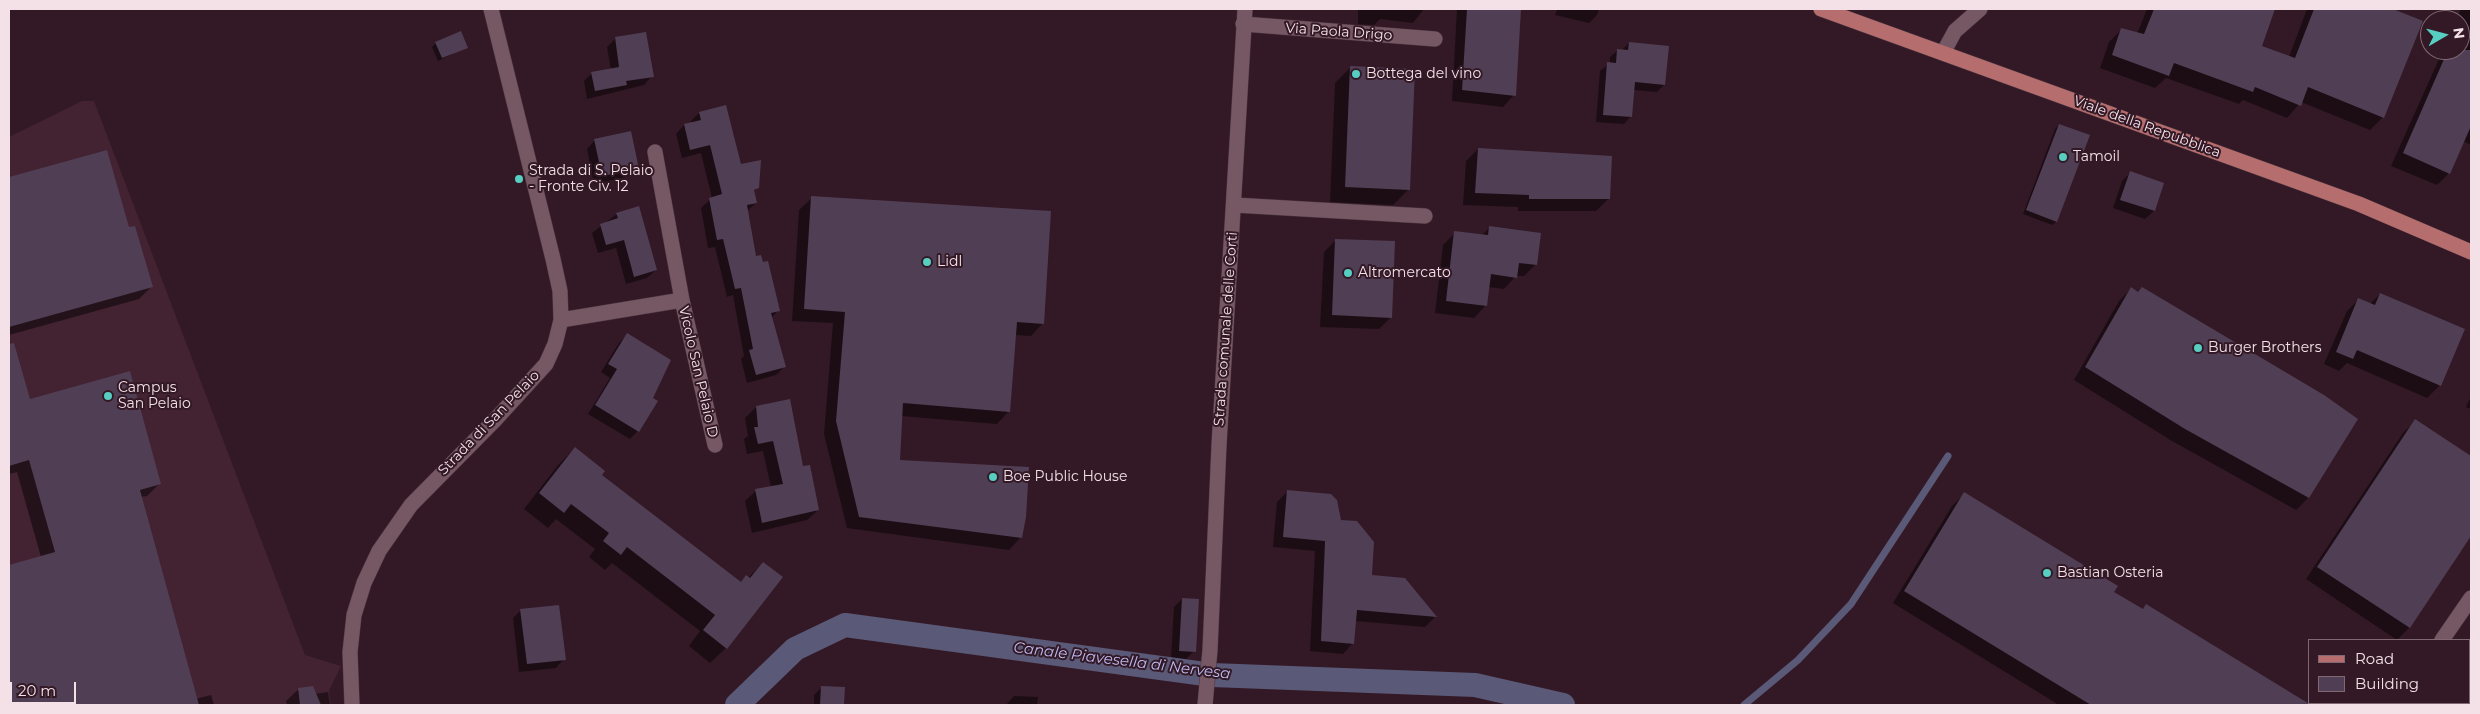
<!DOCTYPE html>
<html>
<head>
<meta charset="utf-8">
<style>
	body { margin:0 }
	#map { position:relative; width:2480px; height:714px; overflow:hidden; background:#331925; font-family:Montserrat,sans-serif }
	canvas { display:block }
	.frame { position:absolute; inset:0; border:10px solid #f4e1e8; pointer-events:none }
	.legend { position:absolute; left:2308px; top:639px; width:162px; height:65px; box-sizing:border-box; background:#331925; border:1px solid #806973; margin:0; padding:6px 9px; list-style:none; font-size:15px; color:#f4e1e8 }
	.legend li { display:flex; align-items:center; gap:10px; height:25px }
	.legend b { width:25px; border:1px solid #806973 }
	.north { position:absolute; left:2420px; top:10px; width:50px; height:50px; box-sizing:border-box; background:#331925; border:1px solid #806973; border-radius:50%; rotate:82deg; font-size:14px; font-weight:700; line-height:20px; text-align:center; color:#f4e1e8 }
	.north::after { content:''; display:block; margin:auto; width:18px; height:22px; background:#57cec2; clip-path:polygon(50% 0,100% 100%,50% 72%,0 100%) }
	.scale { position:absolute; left:10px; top:682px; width:66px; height:22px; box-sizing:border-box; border:2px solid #f4e1e8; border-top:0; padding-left:6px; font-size:15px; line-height:18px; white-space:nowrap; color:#f4e1e8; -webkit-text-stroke:4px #331925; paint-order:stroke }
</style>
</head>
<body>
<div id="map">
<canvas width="2480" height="714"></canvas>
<div class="frame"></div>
<ul class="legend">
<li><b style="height:6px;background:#b66d6e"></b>Road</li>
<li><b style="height:14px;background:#503e55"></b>Building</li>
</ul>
<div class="north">N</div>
<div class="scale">20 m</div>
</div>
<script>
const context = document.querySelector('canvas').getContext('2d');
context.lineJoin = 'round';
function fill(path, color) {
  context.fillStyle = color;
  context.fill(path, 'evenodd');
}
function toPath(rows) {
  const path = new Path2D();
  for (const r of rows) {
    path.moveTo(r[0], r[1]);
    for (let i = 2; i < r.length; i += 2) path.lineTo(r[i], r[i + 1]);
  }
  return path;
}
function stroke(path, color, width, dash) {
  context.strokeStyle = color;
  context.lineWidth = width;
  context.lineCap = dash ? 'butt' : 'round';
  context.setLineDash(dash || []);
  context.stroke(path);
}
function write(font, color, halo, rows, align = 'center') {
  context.font = font + ' Montserrat,sans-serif';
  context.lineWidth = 4;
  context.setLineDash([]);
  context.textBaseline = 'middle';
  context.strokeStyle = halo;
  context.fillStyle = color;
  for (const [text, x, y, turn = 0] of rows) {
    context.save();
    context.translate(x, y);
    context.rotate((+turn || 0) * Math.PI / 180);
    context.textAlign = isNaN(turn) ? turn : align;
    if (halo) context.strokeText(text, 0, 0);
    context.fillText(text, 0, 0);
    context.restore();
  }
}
fill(toPath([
	[82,101,94,101,305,655,341,666,329,691,331,705,9,705,9,137]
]), '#432231');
fill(toPath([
	[1358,9,1424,9,1413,23,1380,19,1374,25,1358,24],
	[1457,9,1520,9,1514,95,1503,107,1452,101],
	[1557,9,1599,9,1597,15,1589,23,1555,15],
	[2147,9,2274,9,2260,47,2289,57,2307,9,2388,9,2422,22,2383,117,2370,130,2301,102,2287,118,2243,100,2239,104,2166,78,2155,88,2100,68,2109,42,2122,29,2137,34],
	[2461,9,2471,9,2471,145,2463,141,2449,173,2437,185,2391,166,2443,50,2460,50,2460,20,2456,20],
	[645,34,652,76,644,85,587,99,584,81,592,73,611,70,607,47,615,39],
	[436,43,466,47,438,61,432,47],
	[1629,43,1664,85,1657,92,1633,90,1631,116,1624,124,1596,122,1600,71,1610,63,1610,57,1618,50,1622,50],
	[1351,67,1409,189,1393,205,1330,202,1335,83],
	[699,113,758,187,753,192,756,203,747,211,755,258,779,310,771,318,784,367,776,375,747,383,741,359,744,356,733,295,727,297,715,247,708,248,701,208,712,198,701,153,682,158,676,134,684,125,691,124,691,121],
	[2059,125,2088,136,2056,222,2052,225,2023,214,2055,129],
	[595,140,638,168,630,176,594,184,587,149],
	[1478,149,1609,198,1596,211,1518,211,1518,207,1463,205,1466,161],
	[107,152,128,229,151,287,139,299,9,335,9,179],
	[2130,173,2162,183,2154,211,2145,219,2113,208,2122,181],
	[812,198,1043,323,1031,336,1015,335,1009,411,997,424,901,416,899,461,1021,537,1009,550,847,528,824,434,833,323,792,321,799,210],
	[617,214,656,270,647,278,626,284,616,248,598,253,592,233],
	[1489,228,1536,264,1524,276,1516,276,1504,289,1488,287,1486,305,1474,318,1435,313,1443,245,1455,233,1481,236],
	[1336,240,1391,317,1379,329,1320,327,1324,252],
	[2131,289,2357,419,2308,498,2296,510,2172,441,2074,380,2119,301],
	[2380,294,2464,330,2439,386,2427,398,2347,363,2339,371,2324,364,2347,311,2359,299,2370,304],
	[627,335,651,399,638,431,630,439,588,414,610,378,601,372,619,343],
	[9,374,29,400,160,483,147,496,140,497,196,699,211,695,214,705,81,705,78,695,42,705,9,705,9,566,41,557,17,472,9,474],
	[2471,396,2471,409,2466,407],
	[756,407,802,468,818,510,807,520,752,533,745,501,756,491,771,487,763,451,747,454,744,439,748,436,745,418],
	[2415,421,2471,458,2471,534,2409,628,2397,640,2306,579,2403,433],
	[575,448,600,475,740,583,746,577,748,578,763,563,726,648,710,663,689,646,700,631,612,563,605,570,589,557,595,549,556,519,548,528,524,509,559,464],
	[1288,491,1340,521,1370,576,1435,617,1425,627,1355,621,1353,643,1343,654,1310,651,1315,551,1273,547,1277,502],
	[1964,494,2113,592,2142,610,2146,606,2309,705,2059,705,1893,603,1952,506],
	[1182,599,1194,651,1186,659,1171,658,1174,607],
	[521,610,564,659,556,668,519,672,513,618],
	[822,687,844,688,843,705,814,705,814,695],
	[299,689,315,694,328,692,330,705,287,705,286,701],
	[1014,696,1038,697,1037,705,1006,705]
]), '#0007');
stroke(toPath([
	[1744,705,1798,660,1851,604,1948,456]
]), '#5a5978', 7);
stroke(toPath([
	[737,705,795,649,845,625,1212,675,1475,685,1563,705]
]), '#5a5978', 24);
fill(toPath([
	[1467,9,1521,9,1516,96,1462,90],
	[2154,9,2275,9,2262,46,2295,58,2314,9,2393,9,2423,21,2384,118,2308,87,2301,106,2255,87,2253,92,2174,63,2169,76,2112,55,2121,28,2144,34],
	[461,31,468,48,442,58,435,42],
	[646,32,654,77,626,81,627,85,595,91,591,72,619,67,615,37],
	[1629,42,1669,46,1665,85,1635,82,1632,117,1603,115,1607,62,1616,63,1617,49,1628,50],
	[2448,50,2471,50,2471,126,2450,174,2403,153],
	[1350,66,1415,69,1410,190,1345,187],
	[726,105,741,164,761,160,759,188,754,190,757,203,747,205,756,256,761,255,763,262,768,261,780,311,771,313,786,367,756,375,749,350,753,349,741,288,735,289,723,239,717,240,709,198,722,194,710,145,690,150,684,124,701,120,699,112],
	[2059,124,2090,135,2057,222,2026,210],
	[631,131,639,169,602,176,594,139],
	[1478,148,1612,156,1610,199,1529,199,1529,195,1475,193],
	[107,150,129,227,135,226,153,287,9,327,9,177],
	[2130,171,2164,183,2155,211,2120,200],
	[811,196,1051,211,1044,324,1017,322,1010,412,903,403,900,460,1029,467,1026,517,1022,538,859,517,836,421,845,312,804,309],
	[639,206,657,270,634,277,624,240,606,245,600,224,618,218,616,213],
	[1489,226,1541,233,1537,265,1519,263,1517,278,1491,274,1487,306,1446,301,1454,231,1488,235],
	[1335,239,1395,241,1392,318,1332,315],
	[2131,287,2138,292,2142,287,2324,395,2358,419,2309,498,2185,429,2085,367],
	[2380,293,2465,329,2441,386,2357,350,2353,359,2336,352,2358,298,2375,305],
	[627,333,671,360,653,398,658,401,639,432,595,405,617,369,608,364],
	[14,343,30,399,130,371,161,484,140,490,199,705,13,705,9,689,9,565,55,552,29,460,9,466,9,344],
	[790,399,803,466,810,465,819,510,762,523,755,489,783,484,773,441,758,444,754,427,758,427,756,406],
	[2415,419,2471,456,2471,536,2410,628,2317,567],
	[575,447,605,471,602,475,741,582,746,575,750,578,763,562,783,577,727,649,703,630,715,615,627,547,621,555,603,541,609,533,571,504,564,513,539,493],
	[1287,490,1331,494,1337,500,1341,520,1357,521,1374,542,1372,575,1405,578,1437,617,1357,610,1354,644,1321,641,1325,541,1283,537],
	[1964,492,2118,586,2114,592,2143,609,2146,604,2311,705,2091,705,1904,591],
	[1182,598,1199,599,1196,652,1179,651],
	[559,605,566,660,527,664,520,609],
	[313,686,321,705,300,705,298,688],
	[821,686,845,687,844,705,820,705]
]), '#503e55');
const minor = toPath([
	[1243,24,1435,39],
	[1943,53,1955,31,1980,9],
	[655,152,682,300,715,445],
	[1234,205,1425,216],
	[561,320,682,300],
	[2442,640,2471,598],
	[352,705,350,652,354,615,364,583,379,551,411,505,494,421,546,364,555,344,561,320,560,291,553,259,491,9],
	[1205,705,1210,650,1219,445,1245,9],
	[2397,705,2399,703]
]);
const major = toPath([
	[1821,9,2359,204,2471,252]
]);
stroke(minor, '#49353e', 16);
stroke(major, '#49353e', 16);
stroke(minor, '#765764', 15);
stroke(major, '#b66d6e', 15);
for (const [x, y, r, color] of [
	[1356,74,5,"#57cec2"],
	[2063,157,5,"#57cec2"],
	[519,179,5,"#57cec2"],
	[927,262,5,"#57cec2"],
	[1348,273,5,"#57cec2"],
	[2198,348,5,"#57cec2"],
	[108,396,5,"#57cec2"],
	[993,477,5,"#57cec2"],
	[2047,573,5,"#57cec2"]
]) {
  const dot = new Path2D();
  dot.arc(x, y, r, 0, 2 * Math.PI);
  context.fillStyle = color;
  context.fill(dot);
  stroke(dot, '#331925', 2);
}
write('14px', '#f4e1e8', '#331925', [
	["Via Paola Drigo",1339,32,4],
	["Viale della Repubblica",2147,127,20],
	["Strada comunale delle Corti",1226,329,-86],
	["Vicolo San Pelaio D",698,372,77],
	["Strada di San Pelaio",489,423,-46]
]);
write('14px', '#f4e1e8', '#331925', [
	["Bottega del vino",1366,74],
	["Tamoil",2073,157],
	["Strada di S. Pelaio",529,171],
	["- Fronte Civ. 12",529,187],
	["Lidl",937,262],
	["Altromercato",1358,273],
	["Burger Brothers",2208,348],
	["Campus",118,388],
	["San Pelaio",118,404],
	["Boe Public House",1003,477],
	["Bastian Osteria",2057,573]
], 'left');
write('italic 15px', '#bdbbf3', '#331925', [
	["Canale Piavesella di Nervesa",1122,661,7]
]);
</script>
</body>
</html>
